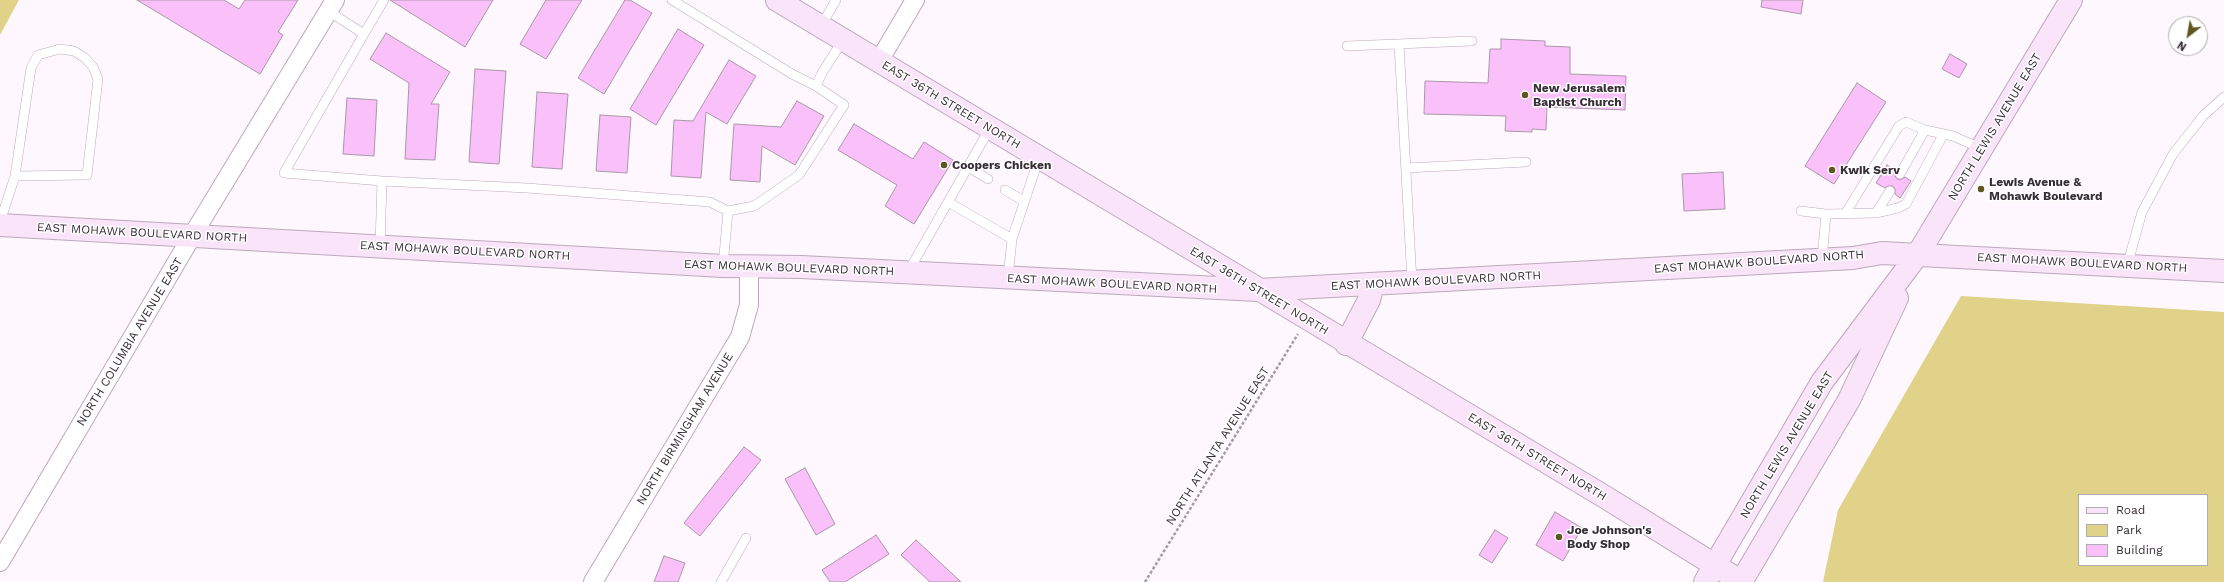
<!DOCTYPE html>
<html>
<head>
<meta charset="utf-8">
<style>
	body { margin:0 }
	#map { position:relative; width:2224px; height:582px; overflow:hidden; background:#fff7fe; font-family:"Work Sans",sans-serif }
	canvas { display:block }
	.legend { position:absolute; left:2078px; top:494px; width:130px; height:72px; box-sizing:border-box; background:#fff; border:1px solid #afacaf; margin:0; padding:5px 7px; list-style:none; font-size:12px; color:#372f37 }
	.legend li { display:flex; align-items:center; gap:8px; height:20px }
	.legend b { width:20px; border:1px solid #afacaf }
	.north { position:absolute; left:2168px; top:16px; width:40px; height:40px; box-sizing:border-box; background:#fff; border:1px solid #afacaf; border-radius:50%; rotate:211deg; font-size:11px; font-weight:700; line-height:16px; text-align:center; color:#372f37 }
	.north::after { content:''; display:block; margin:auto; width:14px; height:18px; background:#605622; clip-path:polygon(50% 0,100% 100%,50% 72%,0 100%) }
</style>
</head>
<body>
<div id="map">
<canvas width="2224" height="582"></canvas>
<ul class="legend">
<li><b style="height:5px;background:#f9e4f9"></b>Road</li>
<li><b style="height:11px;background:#e1d289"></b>Park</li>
<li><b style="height:11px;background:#fac0f9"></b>Building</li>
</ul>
<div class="north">N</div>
</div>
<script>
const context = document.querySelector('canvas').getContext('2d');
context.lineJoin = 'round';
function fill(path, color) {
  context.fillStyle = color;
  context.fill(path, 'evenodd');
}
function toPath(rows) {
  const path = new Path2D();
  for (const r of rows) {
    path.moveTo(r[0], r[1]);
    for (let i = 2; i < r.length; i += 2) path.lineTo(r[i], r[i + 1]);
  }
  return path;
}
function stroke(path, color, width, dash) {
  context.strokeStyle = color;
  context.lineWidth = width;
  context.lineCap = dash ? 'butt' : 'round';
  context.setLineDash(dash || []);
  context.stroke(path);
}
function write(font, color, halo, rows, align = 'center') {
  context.font = font + ' "Work Sans",sans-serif';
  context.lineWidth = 3;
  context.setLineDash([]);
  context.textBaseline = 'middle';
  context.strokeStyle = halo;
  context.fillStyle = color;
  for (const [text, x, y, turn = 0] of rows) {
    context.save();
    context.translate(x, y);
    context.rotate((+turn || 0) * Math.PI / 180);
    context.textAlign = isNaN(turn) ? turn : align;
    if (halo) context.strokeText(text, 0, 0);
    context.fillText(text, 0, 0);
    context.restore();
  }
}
fill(toPath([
	[0,0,19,0,0,35],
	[1961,296,2224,312,2224,582,1823,582,1838,510],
	[2079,495,2207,495,2207,565,2079,565]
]), '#e1d289');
const building = toPath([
	[137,0,224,0,239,9,245,0,298,0,278,32,283,35,260,74,137,0],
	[390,0,493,0,465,47,390,0],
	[546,0,582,0,546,59,520,44,546,0],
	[625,0,630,0,652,13,604,94,578,78,625,0],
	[1762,0,1803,0,1801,14,1761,7,1762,0],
	[678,29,704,45,656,125,630,109,678,29],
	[386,33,450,72,431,104,439,104,435,160,405,159,409,83,370,59,386,33],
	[1501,39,1545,41,1545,46,1570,47,1570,74,1626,76,1625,110,1547,107,1546,130,1532,129,1532,132,1505,131,1506,116,1424,114,1425,81,1488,83,1490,49,1501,49,1501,39],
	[1950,54,1967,64,1959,78,1942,69,1950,54],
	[729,60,756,76,727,124,706,112,701,178,671,176,674,120,693,121,729,60],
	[475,69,506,71,499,164,469,162,475,69],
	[1857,83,1886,102,1834,184,1805,166,1857,83],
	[537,92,568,94,562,169,532,167,537,92],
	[347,98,377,100,374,156,343,154,347,98],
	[797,101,824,116,795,165,762,146,760,182,730,180,734,124,781,127,797,101],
	[600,115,631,117,627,173,596,171,600,115],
	[854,124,913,159,924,142,953,160,914,224,885,206,897,185,838,150,854,124],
	[1887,165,1895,170,1894,174,1897,179,1900,180,1905,177,1911,181,1900,198,1895,194,1895,189,1893,186,1888,186,1885,188,1876,183,1887,165],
	[1723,172,1725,209,1684,211,1682,174,1723,172],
	[744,447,761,460,700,536,684,523,744,447],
	[805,468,835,524,816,535,785,479,805,468],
	[1555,512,1582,528,1563,561,1536,545,1555,512],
	[1495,530,1508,538,1492,563,1479,555,1495,530],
	[876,535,889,554,845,582,830,582,822,570,876,535],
	[916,540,961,582,930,582,901,555,916,540],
	[664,556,685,563,678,582,654,582,664,556]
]);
fill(building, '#fac0f9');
stroke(building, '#aa97a9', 1);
const lane = toPath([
	[672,0,792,74,816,86,822,73,843,40],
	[328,11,364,34,284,173,382,181],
	[821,26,836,0],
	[364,34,384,0],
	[1399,44,1412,282],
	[1347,46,1472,41],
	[990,128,948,202,1012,239,1008,278],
	[968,167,988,179],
	[1406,168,1526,162],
	[1900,174,1925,130,1953,136,1982,149],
	[1005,190,1024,201],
	[728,211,754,206,799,175,844,105,816,86],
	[1801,211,1826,214,1822,259],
	[1876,213,1898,208,1906,204,1943,135],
	[1826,214,1876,213,1890,191],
	[1845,214,1899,126,1906,122,1925,130],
	[0,222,15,176,87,175,98,79,93,67,85,58,74,51,60,49,38,55,31,68,15,176],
	[1012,239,1039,158],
	[380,246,382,181,527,188,710,202,728,211,723,266],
	[2127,266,2142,212,2173,154,2203,116,2224,97],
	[908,272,948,202],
	[721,582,746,538]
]);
const street = toPath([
	[879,61,915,0],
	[0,562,192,236,335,0],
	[593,582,740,337,749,305,749,266]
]);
const secondary = toPath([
	[777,0,1605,497,1742,582],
	[0,225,723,266,801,267,1258,290,1853,258,1882,253,2224,271],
	[1346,344,1369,300,1373,284],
	[1705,582,1822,382,1918,254,2071,0],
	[1741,582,1849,400,1897,298]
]);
stroke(lane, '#bca9bc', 10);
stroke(street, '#bca9bc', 20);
stroke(secondary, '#bca9bc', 24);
stroke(toPath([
	[1145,582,1298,334]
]), '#a49ca3', 2.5, [3, 2]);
stroke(lane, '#fff', 9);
stroke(street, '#fff', 18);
stroke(secondary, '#f9e4f9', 22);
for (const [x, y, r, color] of [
	[1525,95,4,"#605622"],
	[944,165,4,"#605622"],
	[1832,170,4,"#605622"],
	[1981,189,4,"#605622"],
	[1559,537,4,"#605622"]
]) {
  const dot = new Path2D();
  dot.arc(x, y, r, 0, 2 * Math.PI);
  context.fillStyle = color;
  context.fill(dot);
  stroke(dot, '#fff', 1.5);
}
write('bold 12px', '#372f37', '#fff', [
	["New Jerusalem",1533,88],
	["Baptist Church",1533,102],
	["Coopers Chicken",952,165],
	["Kwik Serv",1840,170],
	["Lewis Avenue &",1989,182],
	["Mohawk Boulevard",1989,196],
	["Joe Johnson's",1567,530],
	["Body Shop",1567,544]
], 'left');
write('12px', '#372f37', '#fff', [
	["EAST 36TH STREET NORTH",951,105,31],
	["NORTH LEWIS AVENUE EAST",1995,127,-59],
	["EAST MOHAWK BOULEVARD NORTH",142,233,3],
	["EAST MOHAWK BOULEVARD NORTH",465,251,3],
	["EAST MOHAWK BOULEVARD NORTH",1759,262,-4],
	["EAST MOHAWK BOULEVARD NORTH",2082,263,3],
	["EAST MOHAWK BOULEVARD NORTH",789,268,2],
	["EAST MOHAWK BOULEVARD NORTH",1436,281,-3],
	["EAST MOHAWK BOULEVARD NORTH",1112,284,3],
	["EAST 36TH STREET NORTH",1259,291,31],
	["NORTH COLUMBIA AVENUE EAST",130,342,-59],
	["NORTH BIRMINGHAM AVENUE",685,429,-59],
	["NORTH LEWIS AVENUE EAST",1787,445,-59],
	["NORTH ATLANTA AVENUE EAST",1218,446,-58],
	["EAST 36TH STREET NORTH",1537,457,31]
]);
</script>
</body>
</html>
